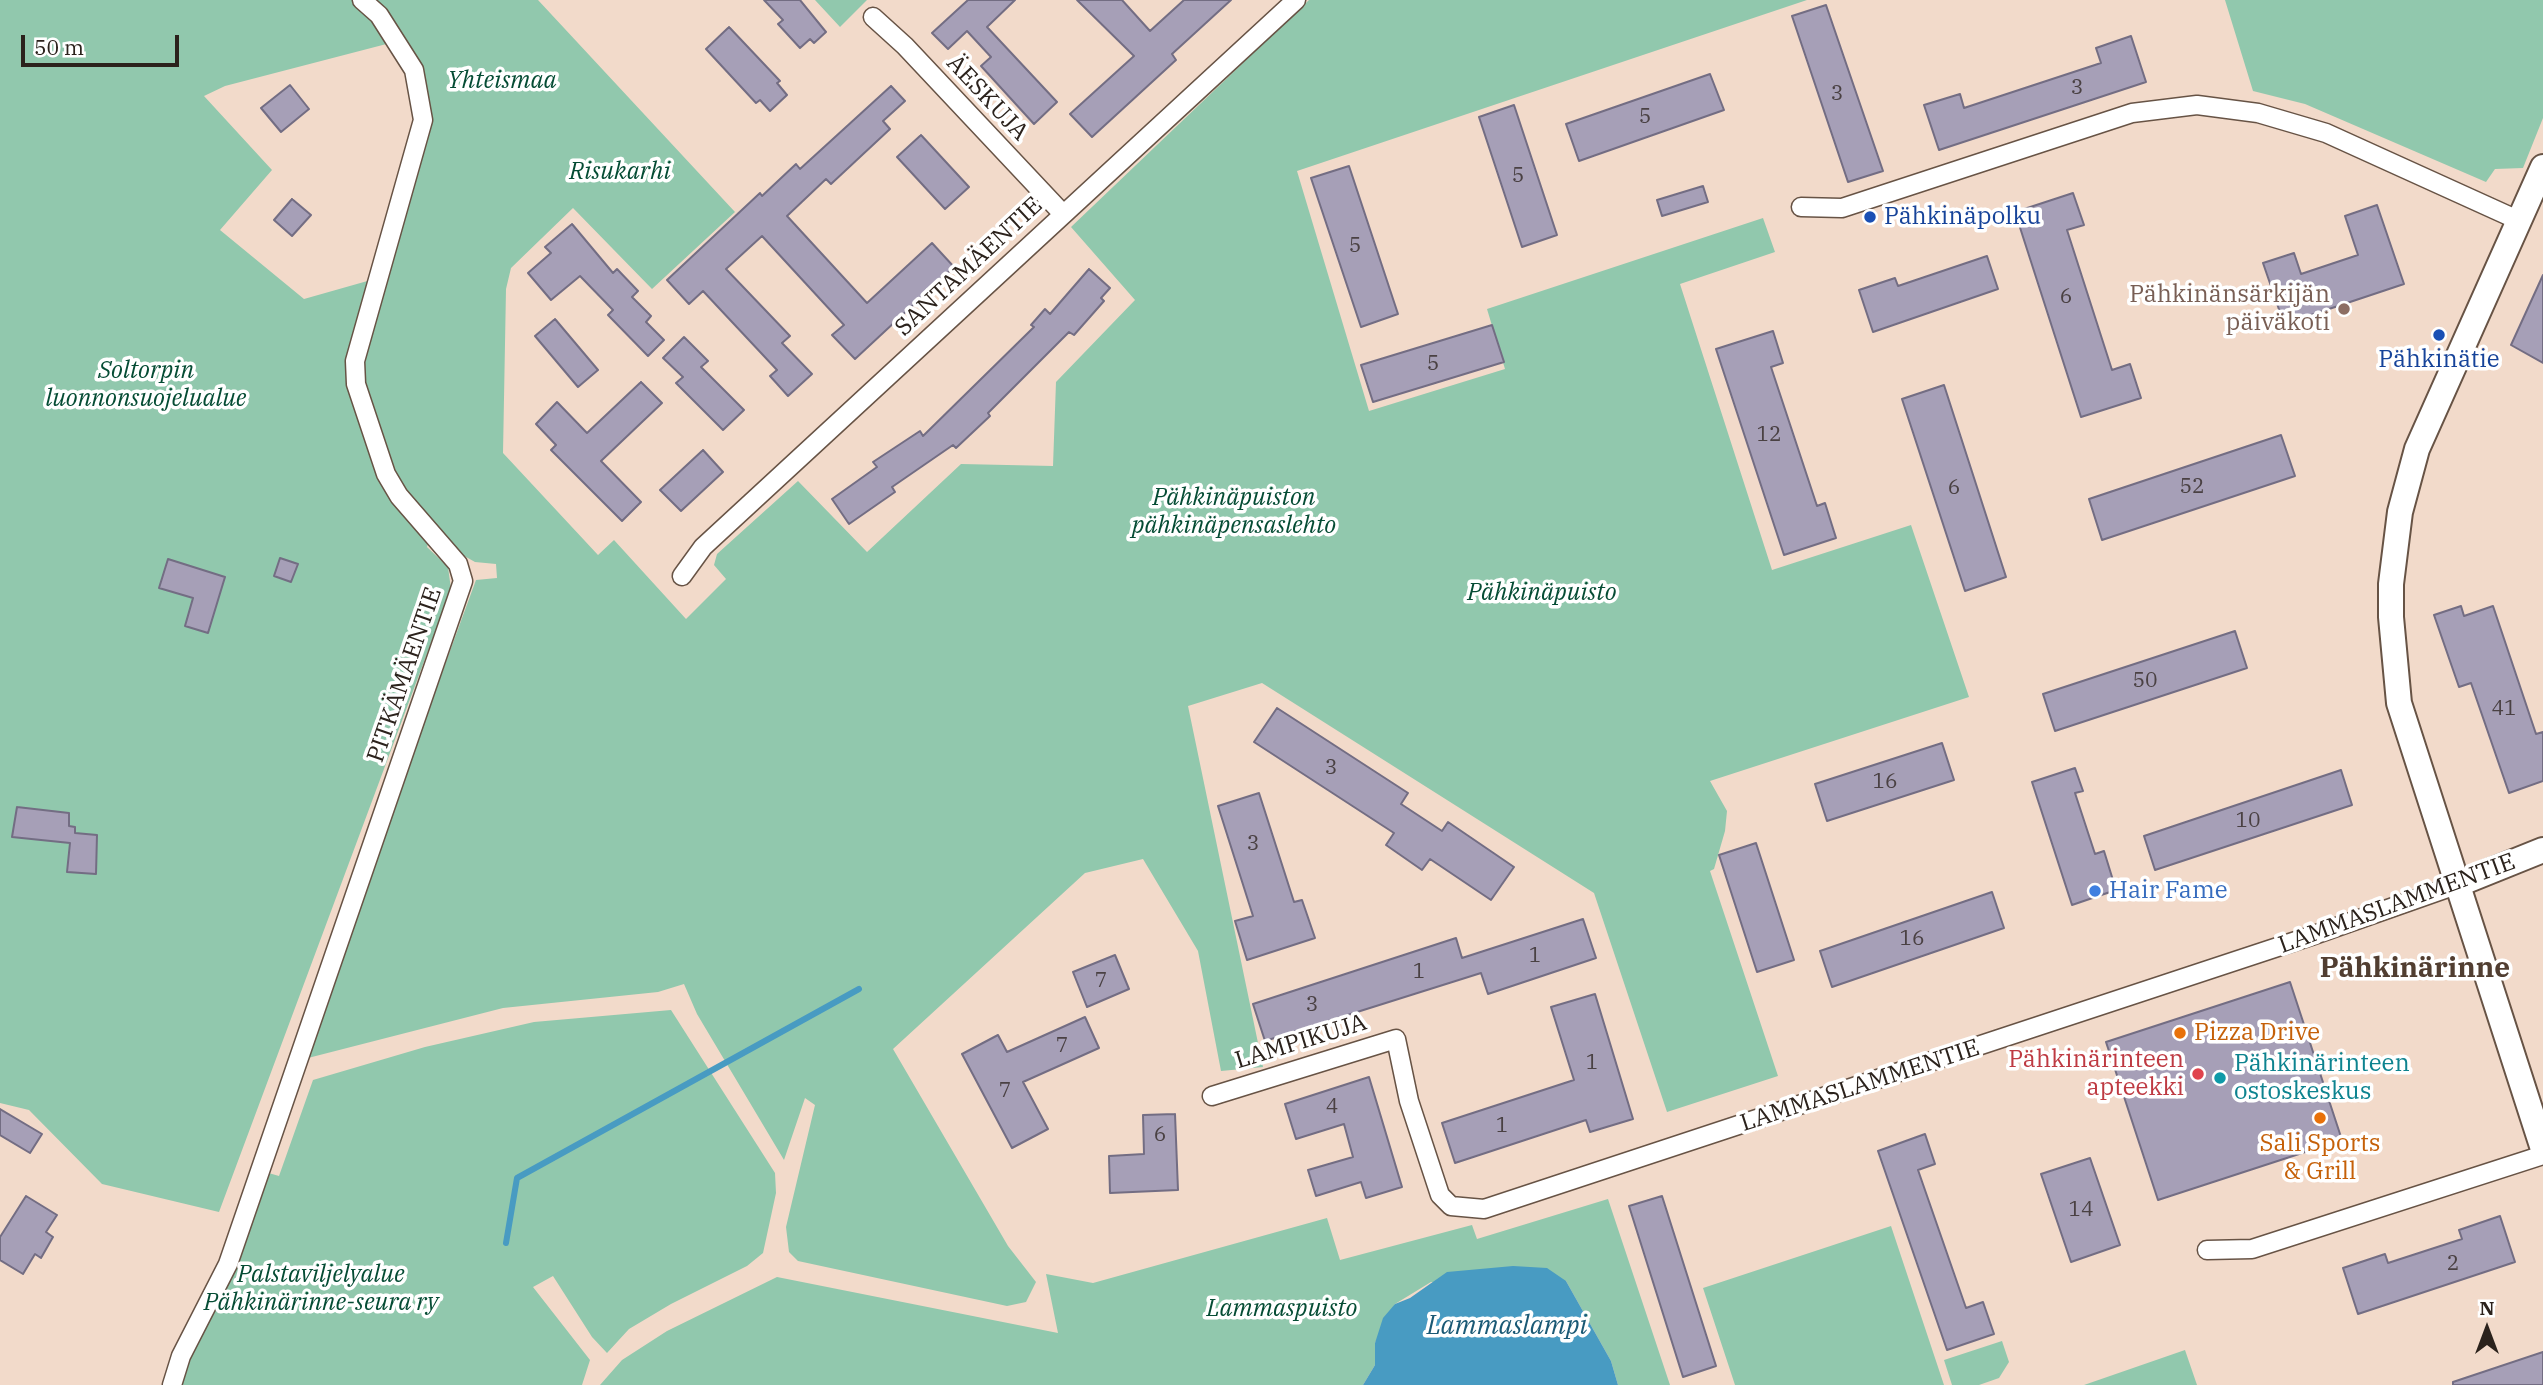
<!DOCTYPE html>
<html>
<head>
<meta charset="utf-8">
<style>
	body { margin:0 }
	#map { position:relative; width:2543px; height:1385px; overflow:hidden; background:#f2daca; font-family:"IBM Plex Serif",serif }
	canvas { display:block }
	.north { position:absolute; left:2452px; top:1294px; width:70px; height:70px; -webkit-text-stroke:5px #fff; paint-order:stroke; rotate:0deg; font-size:19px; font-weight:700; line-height:28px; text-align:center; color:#2b221c }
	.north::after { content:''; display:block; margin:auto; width:24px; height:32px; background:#2b221c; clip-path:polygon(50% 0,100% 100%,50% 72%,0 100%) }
	.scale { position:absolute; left:21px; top:35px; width:158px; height:32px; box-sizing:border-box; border:4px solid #2b221c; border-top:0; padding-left:9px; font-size:21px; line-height:24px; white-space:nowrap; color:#2b221c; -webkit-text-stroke:5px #fff; paint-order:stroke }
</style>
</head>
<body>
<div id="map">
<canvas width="2543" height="1385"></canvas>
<div class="north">N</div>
<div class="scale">50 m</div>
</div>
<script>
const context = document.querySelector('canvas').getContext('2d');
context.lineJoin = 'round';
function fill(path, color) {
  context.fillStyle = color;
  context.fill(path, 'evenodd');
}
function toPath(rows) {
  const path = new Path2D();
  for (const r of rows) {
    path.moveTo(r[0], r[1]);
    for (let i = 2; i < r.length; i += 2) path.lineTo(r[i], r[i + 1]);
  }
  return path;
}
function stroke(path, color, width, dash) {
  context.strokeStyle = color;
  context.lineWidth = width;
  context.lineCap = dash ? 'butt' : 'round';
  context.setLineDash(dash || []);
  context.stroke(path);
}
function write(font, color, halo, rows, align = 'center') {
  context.font = font + ' "IBM Plex Serif",serif';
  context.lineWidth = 7;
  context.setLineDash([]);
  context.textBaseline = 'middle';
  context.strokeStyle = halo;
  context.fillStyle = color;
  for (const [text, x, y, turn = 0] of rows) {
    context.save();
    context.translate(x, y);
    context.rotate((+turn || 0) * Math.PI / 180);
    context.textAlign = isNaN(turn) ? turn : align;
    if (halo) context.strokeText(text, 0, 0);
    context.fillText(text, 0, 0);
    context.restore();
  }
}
fill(toPath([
	[0,0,538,0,735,212,652,289,573,208,511,268,506,289,503,453,598,555,614,540,686,619,726,579,714,565,717,554,798,481,867,552,961,464,1053,466,1056,382,1135,300,1071,227,1309,0,1807,0,1297,171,1369,411,1505,369,1487,309,1763,218,1775,252,1680,284,1772,570,1911,525,1969,697,1710,781,1727,811,1725,831,1714,869,1710,871,1778,1076,1667,1112,1594,893,1262,683,1188,706,1263,1067,1221,1071,1198,951,1143,859,1085,873,893,1049,1008,1246,1036,1282,1026,1302,1007,1306,798,1261,789,1252,786,1227,815,1105,805,1098,784,1160,697,1014,684,984,658,992,503,1008,308,1058,402,782,476,580,497,578,496,564,475,562,459,553,433,529,427,547,448,567,451,589,219,1212,102,1184,29,1110,0,1103],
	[398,41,423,120,378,278,304,299,220,230,272,170,204,96,225,86],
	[815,0,867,0,840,27],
	[2225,0,2543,0,2543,118,2523,168,2495,169,2486,182,2305,104,2253,91],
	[671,1010,775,1173,776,1193,763,1253,747,1266,671,1304,629,1329,607,1353,592,1337,553,1276,533,1287,590,1360,582,1385,178,1385,258,1170,279,1176,313,1080,425,1047,534,1022],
	[1608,1199,1670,1385,1618,1385,1611,1361,1566,1281,1431,1282,1395,1304,1375,1343,1375,1365,1363,1385,600,1385,622,1360,667,1331,777,1277,1058,1333,1046,1274,1093,1283,1327,1218,1340,1260,1472,1225,1477,1239],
	[1891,1226,1944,1385,1735,1385,1703,1288],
	[2002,1341,2009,1362,1999,1378,1979,1385,1952,1385,1944,1360],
	[2185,1350,2197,1385,2084,1385]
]), '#91c8ad');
fill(toPath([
	[1513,1266,1547,1268,1566,1281,1611,1361,1618,1385,1363,1385,1375,1365,1375,1343,1383,1318,1395,1304,1410,1298,1447,1272]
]), '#489bc2');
stroke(toPath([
	[506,1243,517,1178,859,989]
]), '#489bc2', 6);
const building = toPath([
	[764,0,800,0,826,32,814,43,810,39,800,48,778,24,783,20,764,0],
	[968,0,1015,0,987,27,1057,102,1034,124,981,66,991,57,967,31,948,49,932,33,968,0],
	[1077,0,1122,0,1150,31,1184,0,1231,0,1172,54,1176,60,1092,137,1070,114,1134,56,1077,0],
	[1826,5,1883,171,1848,182,1792,16,1826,5],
	[729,27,780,81,777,83,787,95,770,111,760,100,756,103,706,49,729,27],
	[2131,36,2146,82,1939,150,1924,105,1960,94,1964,108,2101,63,2096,48,2131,36],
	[1710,74,1724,110,1579,161,1566,124,1710,74],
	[290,85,309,109,281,132,261,108,290,85],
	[891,86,905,101,883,121,890,129,831,184,826,179,787,216,867,303,932,243,954,267,855,359,832,335,844,325,762,236,726,269,790,336,782,343,812,374,788,396,770,376,777,370,703,291,689,304,667,280,760,193,762,196,796,164,800,169,891,86],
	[1514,105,1557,235,1522,247,1479,117,1514,105],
	[921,135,969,187,945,209,897,157,921,135],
	[1349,166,1398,314,1361,327,1311,178,1349,166],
	[1703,186,1708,202,1662,216,1657,200,1703,186],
	[2073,193,2084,225,2067,230,2112,370,2130,364,2141,398,2081,417,2015,212,2073,193],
	[292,199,311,215,292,236,274,220,292,199],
	[2377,205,2404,284,2284,324,2263,263,2294,253,2301,274,2358,255,2345,216,2377,205],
	[572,224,613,273,617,269,638,291,632,297,651,316,646,322,664,340,648,356,608,315,613,310,580,276,551,300,528,273,551,253,545,247,572,224],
	[1987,256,1998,289,1873,332,1859,290,1895,278,1898,286,1987,256],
	[1089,269,1110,288,1101,298,1104,301,1074,335,1069,332,988,413,990,416,956,448,953,445,892,487,895,492,849,524,832,499,877,467,873,462,920,431,923,436,1034,327,1031,325,1045,309,1050,314,1089,269],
	[2543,275,2543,363,2511,345,2543,275],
	[555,319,598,370,578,387,535,336,555,319],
	[1492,325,1504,362,1373,402,1361,365,1492,325],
	[1773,331,1783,363,1771,367,1817,506,1825,503,1836,538,1784,555,1716,349,1773,331],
	[684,337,708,361,701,367,744,410,723,430,676,383,683,377,663,358,684,337],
	[641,382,662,403,601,461,641,502,622,521,551,450,556,445,536,424,557,402,587,433,641,382],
	[1944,385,2006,577,1965,591,1902,399,1944,385],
	[2281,435,2295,476,2102,540,2089,499,2281,435],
	[703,450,723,472,681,511,660,490,703,450],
	[280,558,298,564,291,582,274,576,280,558],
	[168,559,225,577,208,633,185,626,193,598,159,588,168,559],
	[2461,606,2464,616,2493,606,2536,734,2543,732,2543,781,2509,793,2471,683,2459,687,2434,615,2461,606],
	[2235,631,2247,668,2055,731,2043,694,2235,631],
	[1277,708,1408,793,1401,804,1442,831,1448,822,1514,867,1491,900,1430,859,1422,870,1386,845,1394,833,1254,742,1277,708],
	[1942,743,1954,780,1827,821,1815,784,1942,743],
	[2075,768,2083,791,2075,793,2095,854,2104,851,2116,890,2072,905,2032,782,2075,768],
	[2341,770,2352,805,2155,870,2144,836,2341,770],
	[1259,793,1294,902,1302,900,1315,938,1247,960,1235,921,1253,916,1218,806,1259,793],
	[17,807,69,813,69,826,75,827,75,833,97,835,96,874,67,872,70,843,12,837,17,807],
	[1756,843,1794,960,1757,972,1719,855,1756,843],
	[1992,892,2004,928,1832,987,1820,951,1992,892],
	[1583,919,1596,958,1488,994,1481,973,1265,1041,1253,1004,1456,938,1462,958,1583,919],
	[1115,955,1129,989,1087,1007,1073,972,1115,955],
	[2290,982,2342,1140,2158,1200,2106,1042,2290,982],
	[1595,994,1633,1119,1590,1132,1586,1120,1455,1163,1442,1123,1574,1080,1551,1007,1595,994],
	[1085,1017,1099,1048,1023,1082,1048,1129,1012,1148,962,1054,998,1035,1007,1052,1085,1017],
	[1369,1077,1402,1187,1366,1198,1361,1182,1316,1196,1308,1170,1353,1157,1344,1124,1296,1139,1285,1104,1369,1077],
	[0,1109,42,1134,30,1153,0,1135,0,1109],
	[1175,1114,1178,1190,1110,1193,1109,1156,1144,1154,1143,1115,1175,1114],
	[1925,1134,1935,1164,1918,1170,1966,1308,1983,1302,1994,1334,1947,1350,1878,1151,1925,1134],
	[2090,1158,2120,1245,2071,1262,2041,1174,2090,1158],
	[26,1196,57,1215,46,1232,53,1237,41,1258,35,1254,23,1274,0,1260,0,1237,26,1196],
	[1662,1196,1716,1366,1683,1377,1629,1206,1662,1196],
	[2500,1216,2515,1262,2358,1314,2343,1268,2385,1254,2388,1263,2462,1239,2459,1230,2500,1216],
	[2543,1352,2543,1385,2453,1385,2453,1382,2543,1352]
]);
fill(building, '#a69fb7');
stroke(building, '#736d83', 2);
const street = toPath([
	[873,17,905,46,1063,214],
	[1801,207,1842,208,2132,113,2197,105,2258,113,2326,133,2520,221],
	[682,576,703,547,1296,0],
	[1212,1096,1396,1039,1409,1101,1440,1195,1451,1206,1484,1209,2314,935,2456,885],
	[2207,1250,2252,1249,2543,1155],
	[172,1385,181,1356,228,1264,463,581,458,564,399,496,386,474,356,384,355,361,423,120,414,70,379,15,362,0]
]);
const secondary = toPath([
	[2543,167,2417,449,2400,512,2391,584,2391,617,2399,703,2543,1149],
	[2456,885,2543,850]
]);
stroke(street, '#675345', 21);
stroke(secondary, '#675345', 28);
stroke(street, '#fff', 18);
stroke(secondary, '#fff', 24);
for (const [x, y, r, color] of [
	[1870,217,7,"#1a4fb4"],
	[2344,309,7,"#8d6e63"],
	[2439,335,7,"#1a4fb4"],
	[2095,891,7,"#3f7fe0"],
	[2180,1033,7,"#e8710a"],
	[2198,1074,7,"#e0444e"],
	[2220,1078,7,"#0f9aa8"],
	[2320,1118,7,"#e8710a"]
]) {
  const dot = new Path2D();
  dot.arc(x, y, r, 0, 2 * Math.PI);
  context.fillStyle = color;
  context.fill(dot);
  stroke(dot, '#fff', 2.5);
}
write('21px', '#4a4143', null, [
	["3",2077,88],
	["3",1837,94],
	["5",1645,117],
	["5",1518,176],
	["5",1355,246],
	["6",2066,297],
	["5",1433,364],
	["12",1769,435],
	["52",2192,487],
	["6",1954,488],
	["50",2145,681],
	["41",2504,709],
	["3",1331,768],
	["16",1885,782],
	["10",2248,821],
	["3",1253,844],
	["16",1912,939],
	["1",1535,956],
	["1",1419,972],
	["7",1101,981],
	["3",1312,1005],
	["7",1062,1046],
	["1",1592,1063],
	["7",1005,1091],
	["4",1332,1107],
	["1",1502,1126],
	["6",1160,1135],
	["14",2081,1210],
	["2",2453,1264]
]);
write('italic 24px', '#054c34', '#fff', [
	["Yhteismaa",502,81],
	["Risukarhi",620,172],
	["Soltorpin",146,371],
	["luonnonsuojelualue",146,399],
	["Pähkinäpuiston",1234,498],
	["pähkinäpensaslehto",1234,526],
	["Pähkinäpuisto",1542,593],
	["Palstaviljelyalue",321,1275],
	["Pähkinärinne-seura ry",321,1303],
	["Lammaspuisto",1282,1309]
]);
write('24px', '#2b221c', '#fff', [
	["ÄESKUJA",987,98,47],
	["SANTAMÄENTIE",969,267,-43],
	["PITKÄMÄENTIE",405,675,-71],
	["LAMMASLAMMENTIE",2397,904,-20],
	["LAMPIKUJA",1301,1042,-17],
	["LAMMASLAMMENTIE",1860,1086,-18]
]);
write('24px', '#164399', '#fff', [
	["Pähkinäpolku",1884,217],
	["Pähkinätie",2439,360,"center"]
], 'left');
write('24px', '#785e54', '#fff', [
	["Pähkinänsärkijän",2330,295],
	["päiväkoti",2330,323]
], 'right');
write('24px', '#366cbe', '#fff', [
	["Hair Fame",2109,891]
], 'left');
write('24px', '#c56008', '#fff', [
	["Pizza Drive",2194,1033],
	["Sali Sports",2320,1144,"center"],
	["& Grill",2320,1172,"center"]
], 'left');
write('24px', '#be3a42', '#fff', [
	["Pähkinärinteen",2184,1060],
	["apteekki",2184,1088]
], 'right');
write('24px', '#0d838f', '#fff', [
	["Pähkinärinteen",2234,1064],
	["ostoskeskus",2234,1092]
], 'left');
write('italic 26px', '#1a5975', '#fff', [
	["Lammaslampi",1507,1326]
]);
write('bold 28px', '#513e31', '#fff', [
	["Pähkinärinne",2415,969]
]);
</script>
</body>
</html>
